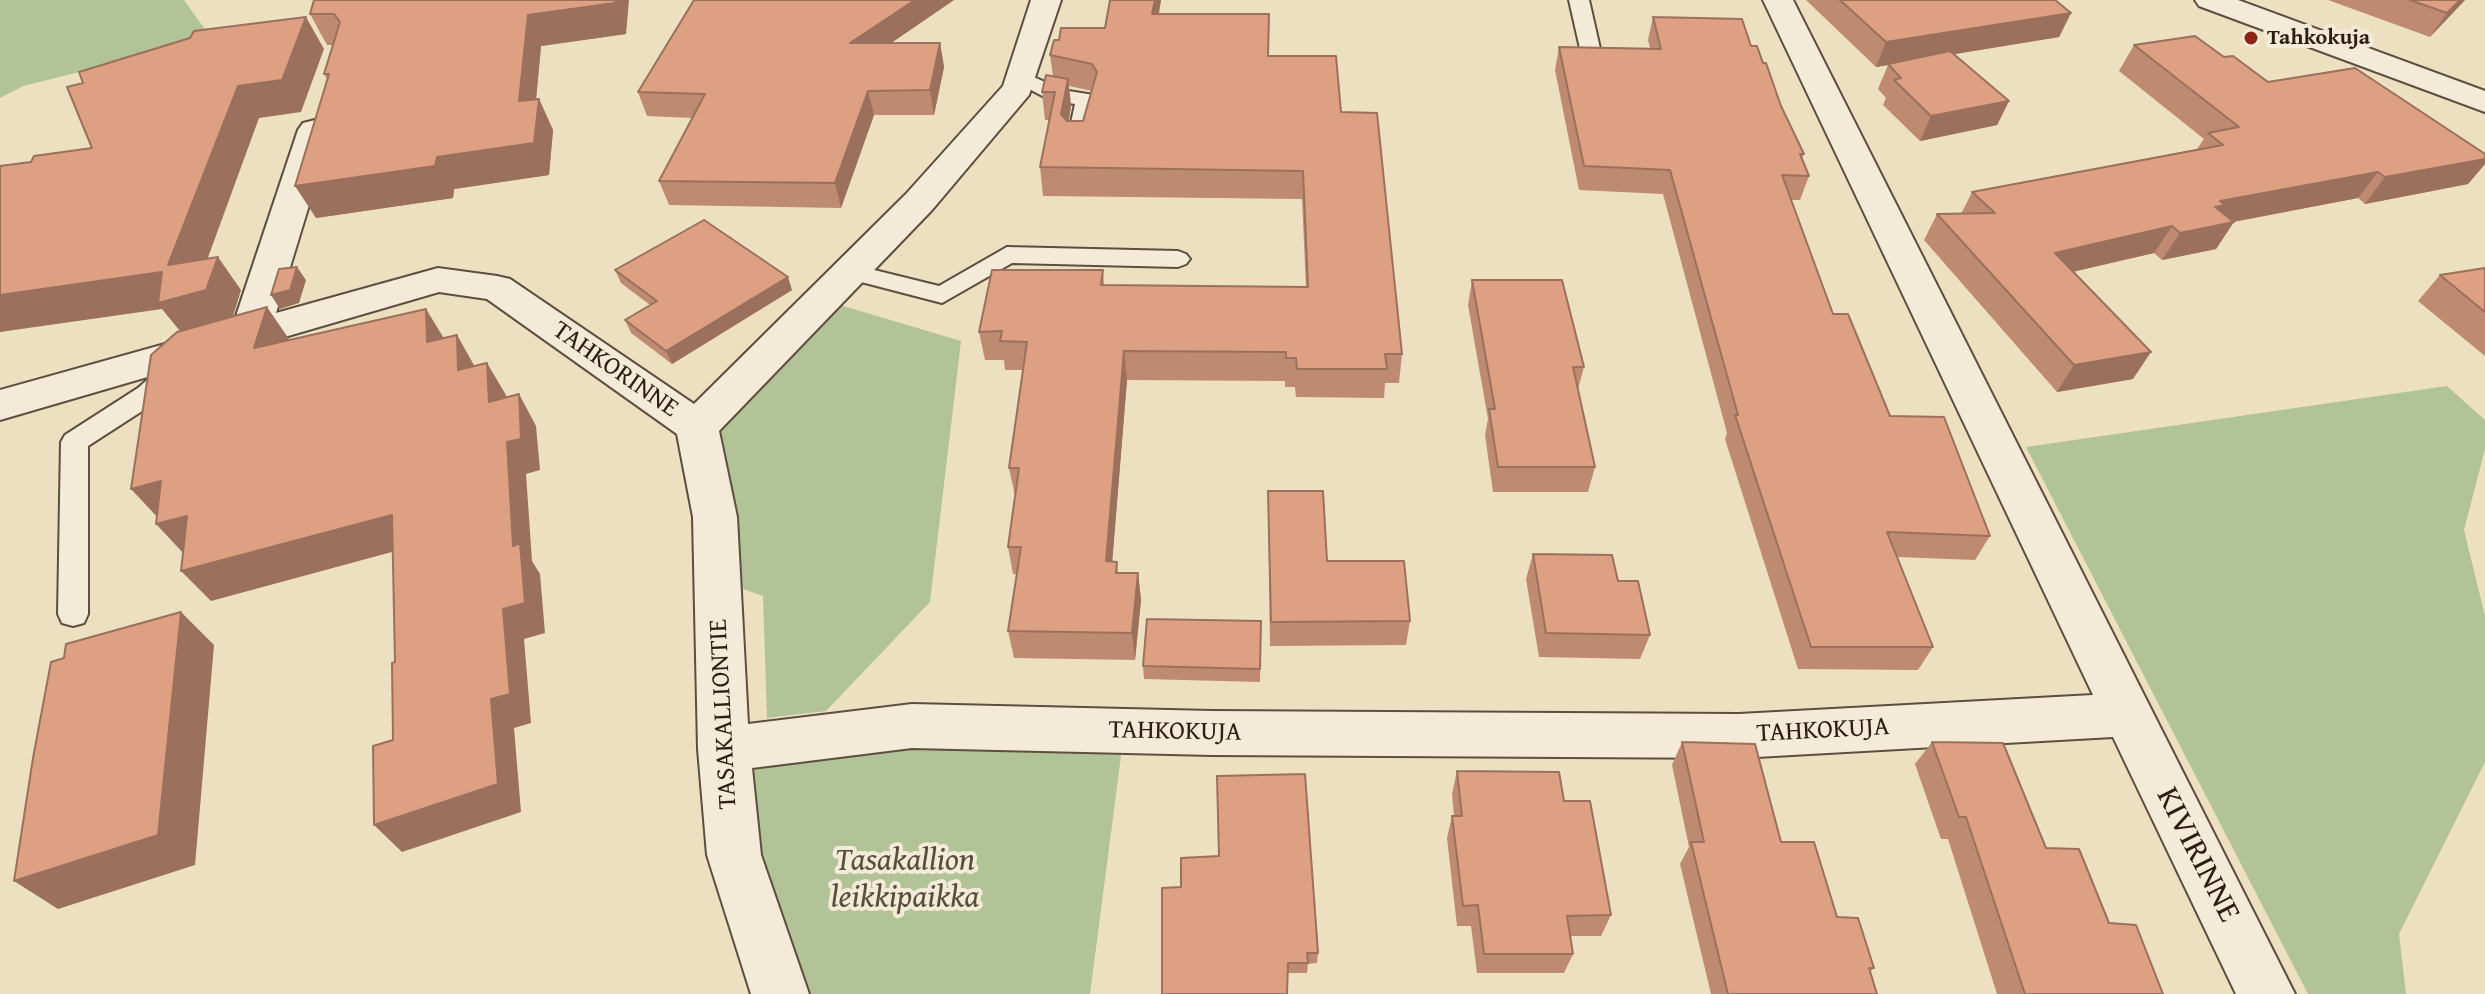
<!DOCTYPE html>
<html>
<head>
<meta charset="utf-8">
<style>
	body { margin:0 }
	canvas { display:block; background:#ece0c1 }
</style>
</head>
<body>
<canvas width="2485" height="994"></canvas>
<script>
const context = document.querySelector('canvas').getContext('2d');
context.lineJoin = 'round';
function fill(path, color) {
  context.fillStyle = color;
  context.fill(path, 'evenodd');
}
function toPath(rows) {
  const path = new Path2D();
  for (const r of rows) {
    path.moveTo(r[0], r[1]);
    for (let i = 2; i < r.length; i += 2) path.lineTo(r[i], r[i + 1]);
  }
  return path;
}
function stroke(path, color, width, dash) {
  context.strokeStyle = color;
  context.lineWidth = width;
  context.lineCap = dash ? 'butt' : 'round';
  context.setLineDash(dash || []);
  context.stroke(path);
}
function write(font, color, halo, rows, align = 'center') {
  context.font = font + ' "Gentium Book Plus",serif';
  context.lineWidth = 8;
  context.setLineDash([]);
  context.textBaseline = 'middle';
  context.strokeStyle = halo;
  context.fillStyle = color;
  for (const [text, x, y, turn = 0] of rows) {
    context.save();
    context.translate(x, y);
    context.rotate((+turn || 0) * Math.PI / 180);
    context.textAlign = isNaN(turn) ? turn : align;
    if (halo) context.strokeText(text, 0, 0);
    context.fillText(text, 0, 0);
    context.restore();
  }
}
fill(toPath([
	[0,0,184,0,212,39,23,86,0,98],
	[830,302,961,341,930,602,826,711,767,718,763,596,735,586,710,427],
	[2447,386,2485,420,2485,449,2464,530,2485,616,2485,762,2399,934,2406,994,2308,994,2026,447],
	[1112,741,1121,756,1090,994,796,994,745,850,744,764,909,743]
]), '#b2c397');
const service = toPath([
	[1569,0,1589,0,1604,66,1601,70,1587,70,1584,66,1569,0],
	[1021,71,1062,90,1094,95,1097,99,1086,146,1070,146,1067,141,1075,104,1050,100,1014,81,1011,77,1014,73,1021,71],
	[1007,247,1178,251,1186,254,1190,259,1186,264,1178,267,1012,263,942,303,842,277,838,272,842,267,850,264,939,286,1007,247],
	[172,363,181,366,185,372,181,378,156,402,88,446,88,614,84,623,73,626,62,623,58,614,61,442,65,435,138,388,163,366,172,363]
]);
const minor = toPath([
	[1031,0,1061,0,1029,95,932,210,719,431,737,517,748,724,912,704,1212,711,1739,714,2093,695,1763,0,1793,0,2295,994,2236,994,2113,737,1739,758,1212,755,912,748,752,768,761,855,809,994,751,994,707,855,698,749,693,517,677,434,487,299,439,292,0,420,0,390,233,325,298,130,303,123,315,120,327,123,332,130,276,313,438,268,497,276,510,279,694,404,906,194,1003,86,1031,0]
]);
const tertiary = toPath([
	[2195,0,2238,0,2485,91,2485,112,2199,6,2195,0]
]);
stroke(service, '#5d4e3f', 4);
stroke(minor, '#5d4e3f', 4);
stroke(tertiary, '#5d4e3f', 4);
fill(service, '#f3ebd7');
fill(minor, '#f3ebd7');
fill(tertiary, '#f3ebd7');
fill(toPath([
	[314,0,626,34,541,46,536,99,539,99,553,130,549,175,454,189,453,198,316,218,327,79,324,74,333,45,327,45,310,14],
	[694,0,954,0,891,43,940,43,944,67,934,115,874,115,841,208,669,205,659,181,692,118,647,116,638,92],
	[1110,0,1161,0,1159,14,1268,56,1341,112,1402,354,1399,383,1385,383,1384,398,1296,397,1295,387,1285,387,1285,381,1127,380,1112,562,1117,562,1118,573,1138,573,1141,600,1135,660,1014,658,1008,631,1017,574,1013,574,1008,547,1015,496,1009,468,1023,370,1005,370,1004,360,985,360,979,332,1103,270,1104,285,1306,287,1302,199,1043,196,1040,167,1049,120,1045,120,1042,92,1053,76,1050,55,1059,40,1105,28],
	[1069,86,1092,91,1083,121,1069,121,1071,106],
	[1806,0,2055,0,2071,13,2059,37,1954,54,2009,101,1997,125,1920,141,1883,105,1886,98,1878,89,1888,65,1876,67],
	[2328,0,2465,0,2430,37],
	[1653,17,1751,46,1763,63,1781,106,1804,154,1802,158,1809,176,1800,200,1791,200,1833,314,1890,416,1990,536,1975,560,1897,557,1933,647,1918,670,1798,669,1725,439,1727,433,1663,194,1579,190,1555,70,1559,47,1650,48,1648,40],
	[2134,45,2224,57,2268,82,2485,154,2485,164,2468,184,2365,204,2358,198,2233,222,2216,249,2162,260,2154,253,2073,272,2133,379,2057,392,1924,240,1937,214,1961,214,1972,192,2197,149,2204,139,2119,71],
	[2485,268,2485,356,2418,301,2440,275],
	[615,270,792,290,672,364,631,333,625,320,650,305,621,283],
	[1472,280,1584,367,1578,389,1595,467,1588,492,1493,492,1485,435,1488,419,1468,305],
	[1268,491,1327,561,1410,621,1406,645,1270,646],
	[1533,554,1618,581,1650,635,1640,659,1539,657,1526,579],
	[1261,621,1260,682,1144,679,1143,666],
	[1682,742,1781,842,1874,968,1870,972,1877,994,1711,994,1680,864,1689,847,1672,765],
	[1932,742,2046,848,2109,923,2163,994,1997,994,1948,839,1941,839,1915,764],
	[1457,771,1564,801,1611,915,1601,936,1570,936,1573,954,1564,973,1477,973,1471,926,1457,926,1447,838,1452,816,1454,816,1452,794],
	[1181,887,1318,953,1317,963,1308,964,1307,973,1288,973]
]), '#be8a71');
fill(toPath([
	[615,0,629,0,626,34,541,46,533,133,519,101,528,15],
	[915,0,954,0,856,67,850,43],
	[1155,0,1161,0,1153,41,1152,14],
	[2460,0,2465,0,2430,37,2447,13],
	[2071,13,2059,37,1876,67,1886,42],
	[306,17,324,49,301,112,259,118,195,293,218,257,241,290,231,323,184,336,162,309,0,332,0,295,162,272,168,265,238,86],
	[940,43,944,67,934,115,930,90],
	[1068,79,1071,106,1064,143,1061,114],
	[868,91,874,115,841,208,835,183],
	[539,99,553,130,549,175,454,189,453,198,316,218,295,186,437,157],
	[2009,101,1997,125,1920,141,1931,116],
	[2485,159,2485,164,2468,184,2365,204,2385,177],
	[2378,172,2358,198,2211,226,2234,222,2216,249,2162,260,2180,233,2220,201],
	[2172,226,2154,253,2040,279,2055,253],
	[297,267,306,280,299,303,280,309,271,295],
	[788,277,792,290,672,364,666,351],
	[267,307,289,339,278,379,254,348],
	[426,309,445,340,427,342],
	[457,335,475,367,458,370],
	[1124,351,1127,380,1110,589,1106,561],
	[2151,352,2133,379,2057,392,2074,365],
	[487,363,506,395,507,433,489,402],
	[519,394,536,426,540,470,526,474,532,561,540,574,545,633,524,639,531,723,514,728,521,812,402,852,374,825,491,699,513,546,507,442],
	[161,481,160,520,131,489],
	[392,515,414,546,211,601,181,571],
	[187,516,185,555,156,524],
	[1138,573,1141,600,1135,660,1132,633],
	[181,612,214,645,195,865,58,909,14,881]
]), '#9b705c');
const building = toPath([
	[314,0,615,0,615,3,528,15,519,101,539,99,534,143,437,157,435,166,295,186,329,74,324,74,340,22,334,14,310,14,314,0],
	[694,0,915,0,850,43,940,43,930,90,868,91,835,183,659,181,705,94,638,92,694,0],
	[1110,0,1155,0,1152,14,1269,14,1268,56,1336,56,1341,112,1377,113,1402,354,1385,354,1387,369,1297,369,1296,358,1286,358,1286,352,1124,351,1106,561,1117,562,1116,573,1138,573,1132,633,1008,631,1021,547,1008,547,1019,468,1009,468,1027,342,1000,341,1002,331,979,332,992,270,1103,270,1101,285,1308,287,1303,171,1040,167,1055,92,1042,92,1046,75,1068,79,1061,114,1067,121,1083,121,1097,72,1092,64,1050,55,1054,40,1059,40,1061,28,1105,28,1110,0],
	[1840,0,2055,0,2071,13,1886,42,1840,0],
	[2410,0,2460,0,2447,13,2410,0],
	[306,17,282,80,238,86,168,265,218,257,206,290,158,303,162,272,0,295,0,166,31,162,34,156,92,148,67,87,83,83,79,72,190,38,194,31,306,17],
	[1653,17,1742,19,1751,46,1757,46,1763,63,1766,63,1781,106,1804,154,1800,154,1809,176,1782,175,1833,314,1848,314,1890,416,1944,417,1990,536,1887,532,1933,647,1811,647,1735,415,1738,415,1670,170,1584,166,1559,47,1661,49,1653,17],
	[2195,36,2224,57,2233,56,2268,82,2355,68,2485,154,2485,159,2385,177,2378,172,2220,201,2225,205,2215,207,2234,222,2180,233,2172,226,2055,253,2151,352,2074,365,1937,214,1995,213,1972,192,2223,145,2208,133,2239,127,2134,45,2195,36],
	[1950,51,2009,101,1931,116,1894,80,1901,78,1888,64,1950,51],
	[704,220,788,277,666,351,625,320,657,301,615,270,704,220],
	[297,267,290,290,271,295,279,269,297,267],
	[2485,268,2485,312,2440,275,2485,268],
	[1472,280,1562,280,1584,367,1573,367,1595,467,1498,467,1489,409,1495,409,1472,280],
	[267,307,254,348,426,309,427,342,457,335,458,370,487,363,489,402,519,394,521,439,507,442,513,546,520,543,525,603,503,609,510,694,491,699,498,784,374,825,373,746,393,740,392,663,395,662,392,515,181,571,187,516,156,524,161,481,131,489,151,355,177,332,267,307],
	[1268,491,1323,491,1327,561,1404,561,1410,621,1271,622,1268,491],
	[1533,554,1612,555,1618,581,1638,581,1650,635,1546,633,1533,554],
	[181,612,158,835,14,881,33,758,51,662,64,658,66,644,181,612],
	[1147,619,1261,621,1260,669,1143,666,1147,619],
	[1682,742,1755,744,1781,842,1814,842,1837,917,1858,918,1874,968,1869,968,1877,994,1728,994,1691,842,1704,842,1682,742],
	[1932,742,2003,743,2046,848,2079,849,2109,923,2136,925,2163,994,2025,994,1966,817,1959,817,1932,742],
	[1457,771,1559,772,1564,801,1590,801,1611,915,1567,916,1573,954,1484,954,1478,905,1463,906,1452,816,1462,816,1457,771],
	[1305,774,1318,953,1307,953,1308,963,1288,963,1287,994,1162,994,1162,888,1181,887,1181,858,1219,856,1217,776,1305,774]
]);
fill(building, '#dda083');
stroke(building, '#9b705c', 2);
for (const [x, y, r, color] of [
	[2251,38,8,"#8f2418"]
]) {
  const dot = new Path2D();
  dot.arc(x, y, r, 0, 2 * Math.PI);
  context.fillStyle = color;
  context.fill(dot);
  stroke(dot, '#f3ebd7', 3);
}
write('bold 22px', '#2d1e14', '#f3ebd7', [
	["Tahkokuja",2267,38]
], 'left');
write('26px', '#2d1e14', '#f3ebd7', [
	["TAHKORINNE",615,370,35],
	["TASAKALLIONTIE",724,714,-93],
	["TAHKOKUJA",1823,731,-3],
	["TAHKOKUJA",1175,732,1]
]);
write('32px', '#2d1e14', '#f3ebd7', [
	["KIVIRINNE",2197,855,63]
]);
write('italic 32px', '#55503b', '#f3ebd7', [
	["Tasakallion",905,862],
	["leikkipaikka",905,899]
]);
</script>
</body>
</html>
